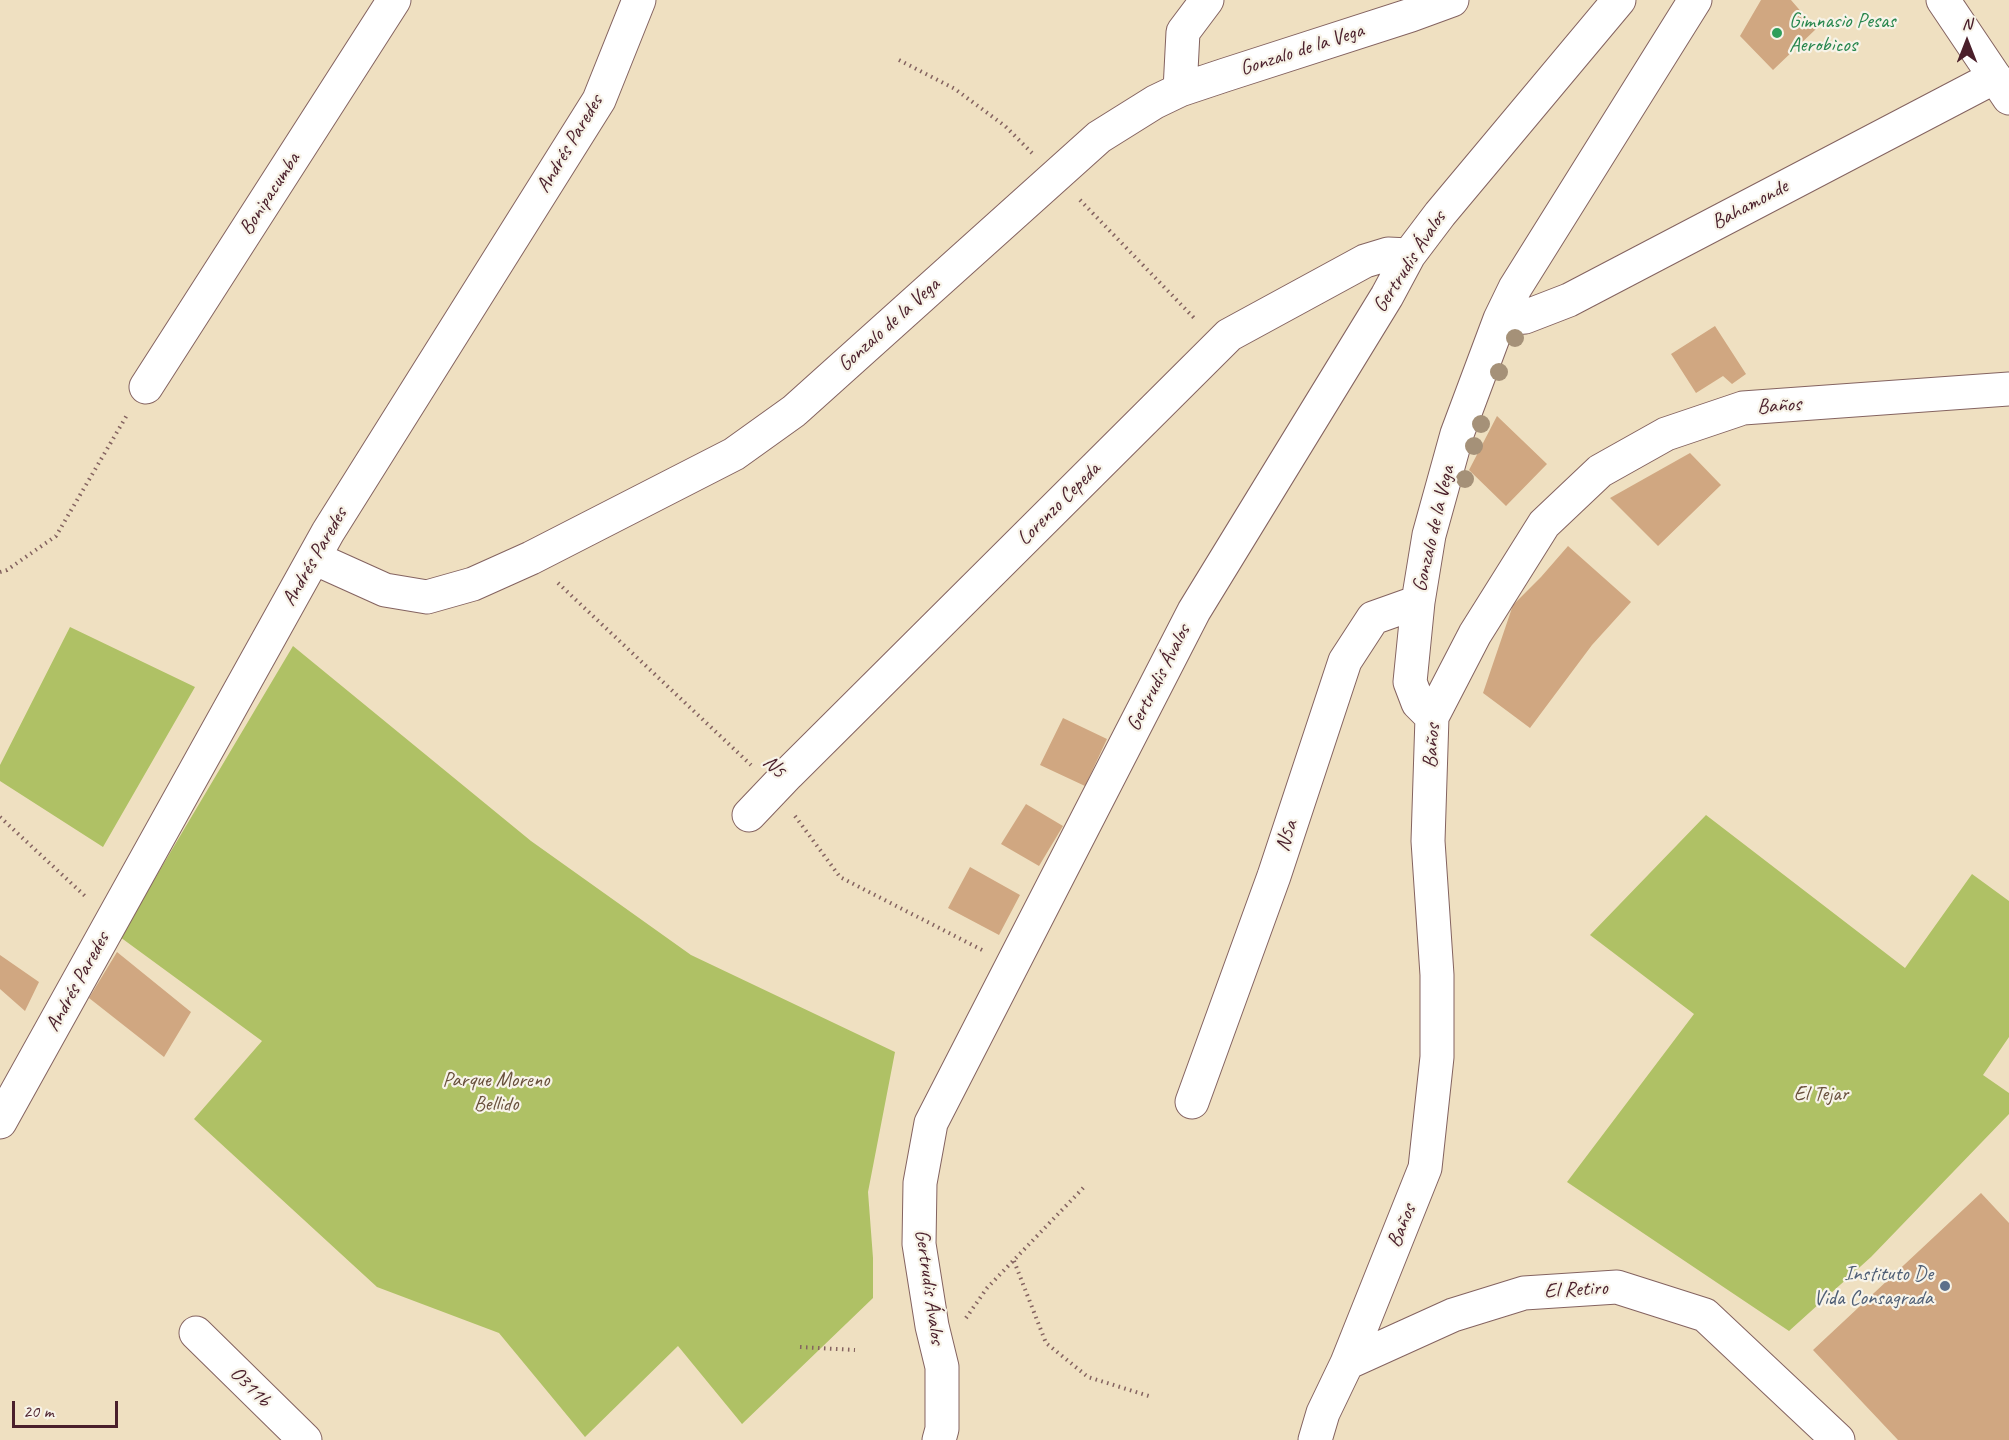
<!DOCTYPE html>
<html>
<head>
<meta charset="utf-8">
<style>
	body { margin:0 }
	#map { position:relative; width:2009px; height:1440px; overflow:hidden; background:#efe0c1; font-family:Caveat,sans-serif }
	canvas { display:block }
	.north { position:absolute; left:1937px; top:12px; width:60px; height:60px; -webkit-text-stroke:4px #f7f3e8; paint-order:stroke; rotate:0deg; font-size:16px; font-weight:700; line-height:24px; text-align:center; color:#4a1f2b }
	.north::after { content:''; display:block; margin:auto; width:21px; height:27px; background:#4a1f2b; clip-path:polygon(50% 0,100% 100%,50% 72%,0 100%) }
	.scale { position:absolute; left:12px; top:1401px; width:106px; height:27px; box-sizing:border-box; border:3px solid #4a1f2b; border-top:0; padding-left:8px; font-size:18px; line-height:21px; white-space:nowrap; color:#4a1f2b; -webkit-text-stroke:4px #f7f3e8; paint-order:stroke }
</style>
</head>
<body>
<div id="map">
<canvas width="2009" height="1440"></canvas>
<div class="north">N</div>
<div class="scale">20 m</div>
</div>
<script>
const context = document.querySelector('canvas').getContext('2d');
context.lineJoin = 'round';
function fill(path, color) {
  context.fillStyle = color;
  context.fill(path, 'evenodd');
}
function toPath(rows) {
  const path = new Path2D();
  for (const r of rows) {
    path.moveTo(r[0], r[1]);
    for (let i = 2; i < r.length; i += 2) path.lineTo(r[i], r[i + 1]);
  }
  return path;
}
function stroke(path, color, width, dash) {
  context.strokeStyle = color;
  context.lineWidth = width;
  context.lineCap = dash ? 'butt' : 'round';
  context.setLineDash(dash || []);
  context.stroke(path);
}
function write(font, color, halo, rows, align = 'center') {
  context.font = font + ' Caveat,sans-serif';
  context.lineWidth = 4.5;
  context.setLineDash([]);
  context.textBaseline = 'middle';
  context.strokeStyle = halo;
  context.fillStyle = color;
  for (const [text, x, y, turn = 0] of rows) {
    context.save();
    context.translate(x, y);
    context.rotate((+turn || 0) * Math.PI / 180);
    context.textAlign = isNaN(turn) ? turn : align;
    if (halo) context.strokeText(text, 0, 0);
    context.fillText(text, 0, 0);
    context.restore();
  }
}
fill(toPath([
	[70,627,195,687,103,847,0,781,0,765],
	[293,646,531,841,691,955,895,1052,868,1192,873,1258,873,1298,742,1424,678,1346,585,1437,499,1333,377,1287,194,1119,262,1041,120,937],
	[1706,815,1905,968,1972,874,2009,901,2009,1037,1983,1075,2009,1093,2009,1114,1871,1257,1789,1331,1567,1182,1694,1014,1590,935]
]), '#afc165');
fill(toPath([
	[1761,0,1791,0,1816,29,1773,70,1740,36],
	[1715,326,1746,374,1732,384,1723,376,1696,393,1671,354],
	[1497,416,1547,464,1506,506,1469,470],
	[1690,453,1721,485,1658,546,1610,498],
	[1568,546,1631,602,1592,645,1530,728,1483,693,1513,605,1541,577],
	[1063,718,1107,739,1085,786,1040,765],
	[1026,804,1063,826,1039,866,1001,844],
	[970,867,1020,895,999,935,948,908],
	[117,952,191,1012,164,1057,89,998],
	[0,955,39,982,25,1011,0,989],
	[1981,1193,2009,1223,2009,1440,1898,1440,1813,1350]
]), '#d0a781');
const minor = toPath([
	[1943,0,2009,98],
	[1180,90,1183,32,1207,0],
	[1500,319,1525,317,1569,300,1995,77],
	[146,387,394,0],
	[314,558,385,590,427,597,473,584,531,558,734,454,794,411,1099,137,1155,102,1180,90,1225,75,1411,15,1452,0],
	[1432,717,1418,703,1410,682,1418,602,1429,535,1457,434,1500,319,1515,288,1695,0],
	[749,815,788,774,1229,335,1365,261,1388,254,1409,255],
	[1192,1102,1274,876,1345,661,1373,618,1418,602],
	[0,1122,328,532,599,100,639,0],
	[196,1333,305,1440],
	[1347,1363,1453,1315,1524,1293,1617,1287,1705,1315,1838,1440],
	[939,1440,942,1429,942,1367,932,1326,919,1244,920,1183,931,1123,1194,611,1387,296,1409,255,1440,214,1619,0],
	[1315,1440,1323,1413,1347,1363,1425,1168,1437,1057,1437,975,1428,841,1432,717,1475,634,1544,524,1600,471,1666,434,1743,408,2009,389]
]);
stroke(minor, '#846360', 35);
stroke(toPath([
	[899,60,955,89,1005,126,1032,153],
	[1080,200,1196,320],
	[0,572,7,570,56,536,127,415],
	[558,583,751,765],
	[795,816,840,877,982,950],
	[0,817,85,896],
	[1014,1261,1046,1343,1088,1377,1152,1397],
	[966,1318,987,1288,1086,1185],
	[800,1347,855,1350]
]), '#846360', 4, [1.5, 4.5]);
stroke(minor, '#fff', 33);
context.fillStyle = '#a59178';
for (const [x, y] of [
	[1515,338],
	[1499,372],
	[1481,424],
	[1474,446],
	[1465,479]
]) {
  context.beginPath();
  context.arc(x, y, 9, 0, 2 * Math.PI);
  context.fill();
}
for (const [x, y, r, color] of [
	[1777,33,6,"#2e9e5b"],
	[1945,1286,6,"#5c6f8a"]
]) {
  const dot = new Path2D();
  dot.arc(x, y, r, 0, 2 * Math.PI);
  context.fillStyle = color;
  context.fill(dot);
  stroke(dot, '#f7f3e8', 2);
}
write('21px', '#27864d', '#f7f3e8', [
	["Gimnasio Pesas",1789,21],
	["Aerobicos",1789,45]
], 'left');
write('21px', '#4a1f2b', '#f7f3e8', [
	["Gonzalo de la Vega",1302,50,-18],
	["Andrés Paredes",570,144,-59],
	["Bonipacumba",270,194,-57],
	["Bahamonde",1750,205,-28],
	["Gertrudis Ávalos",1410,262,-57],
	["Gonzalo de la Vega",889,325,-42],
	["Baños",1779,406,-4],
	["Lorenzo Cepeda",1059,504,-45],
	["Gonzalo de la Vega",1434,529,-77],
	["Andrés Paredes",315,557,-60],
	["Gertrudis Ávalos",1159,678,-63],
	["Baños",1432,746,-86],
	["N5",774,767,45],
	["N5a",1287,836,-72],
	["Andrés Paredes",78,982,-61],
	["Baños",1402,1226,-68],
	["Gertrudis Ávalos",929,1287,82],
	["El Retiro",1576,1290,-3],
	["O311b",250,1387,45]
]);
write('21px', '#68503c', '#f7f3e8', [
	["Parque Moreno",496,1080],
	["Bellido",496,1104],
	["El Tejar",1821,1094]
]);
write('21px', '#4e5e75', '#f7f3e8', [
	["Instituto De",1933,1274],
	["Vida Consagrada",1933,1298]
], 'right');
</script>
</body>
</html>
